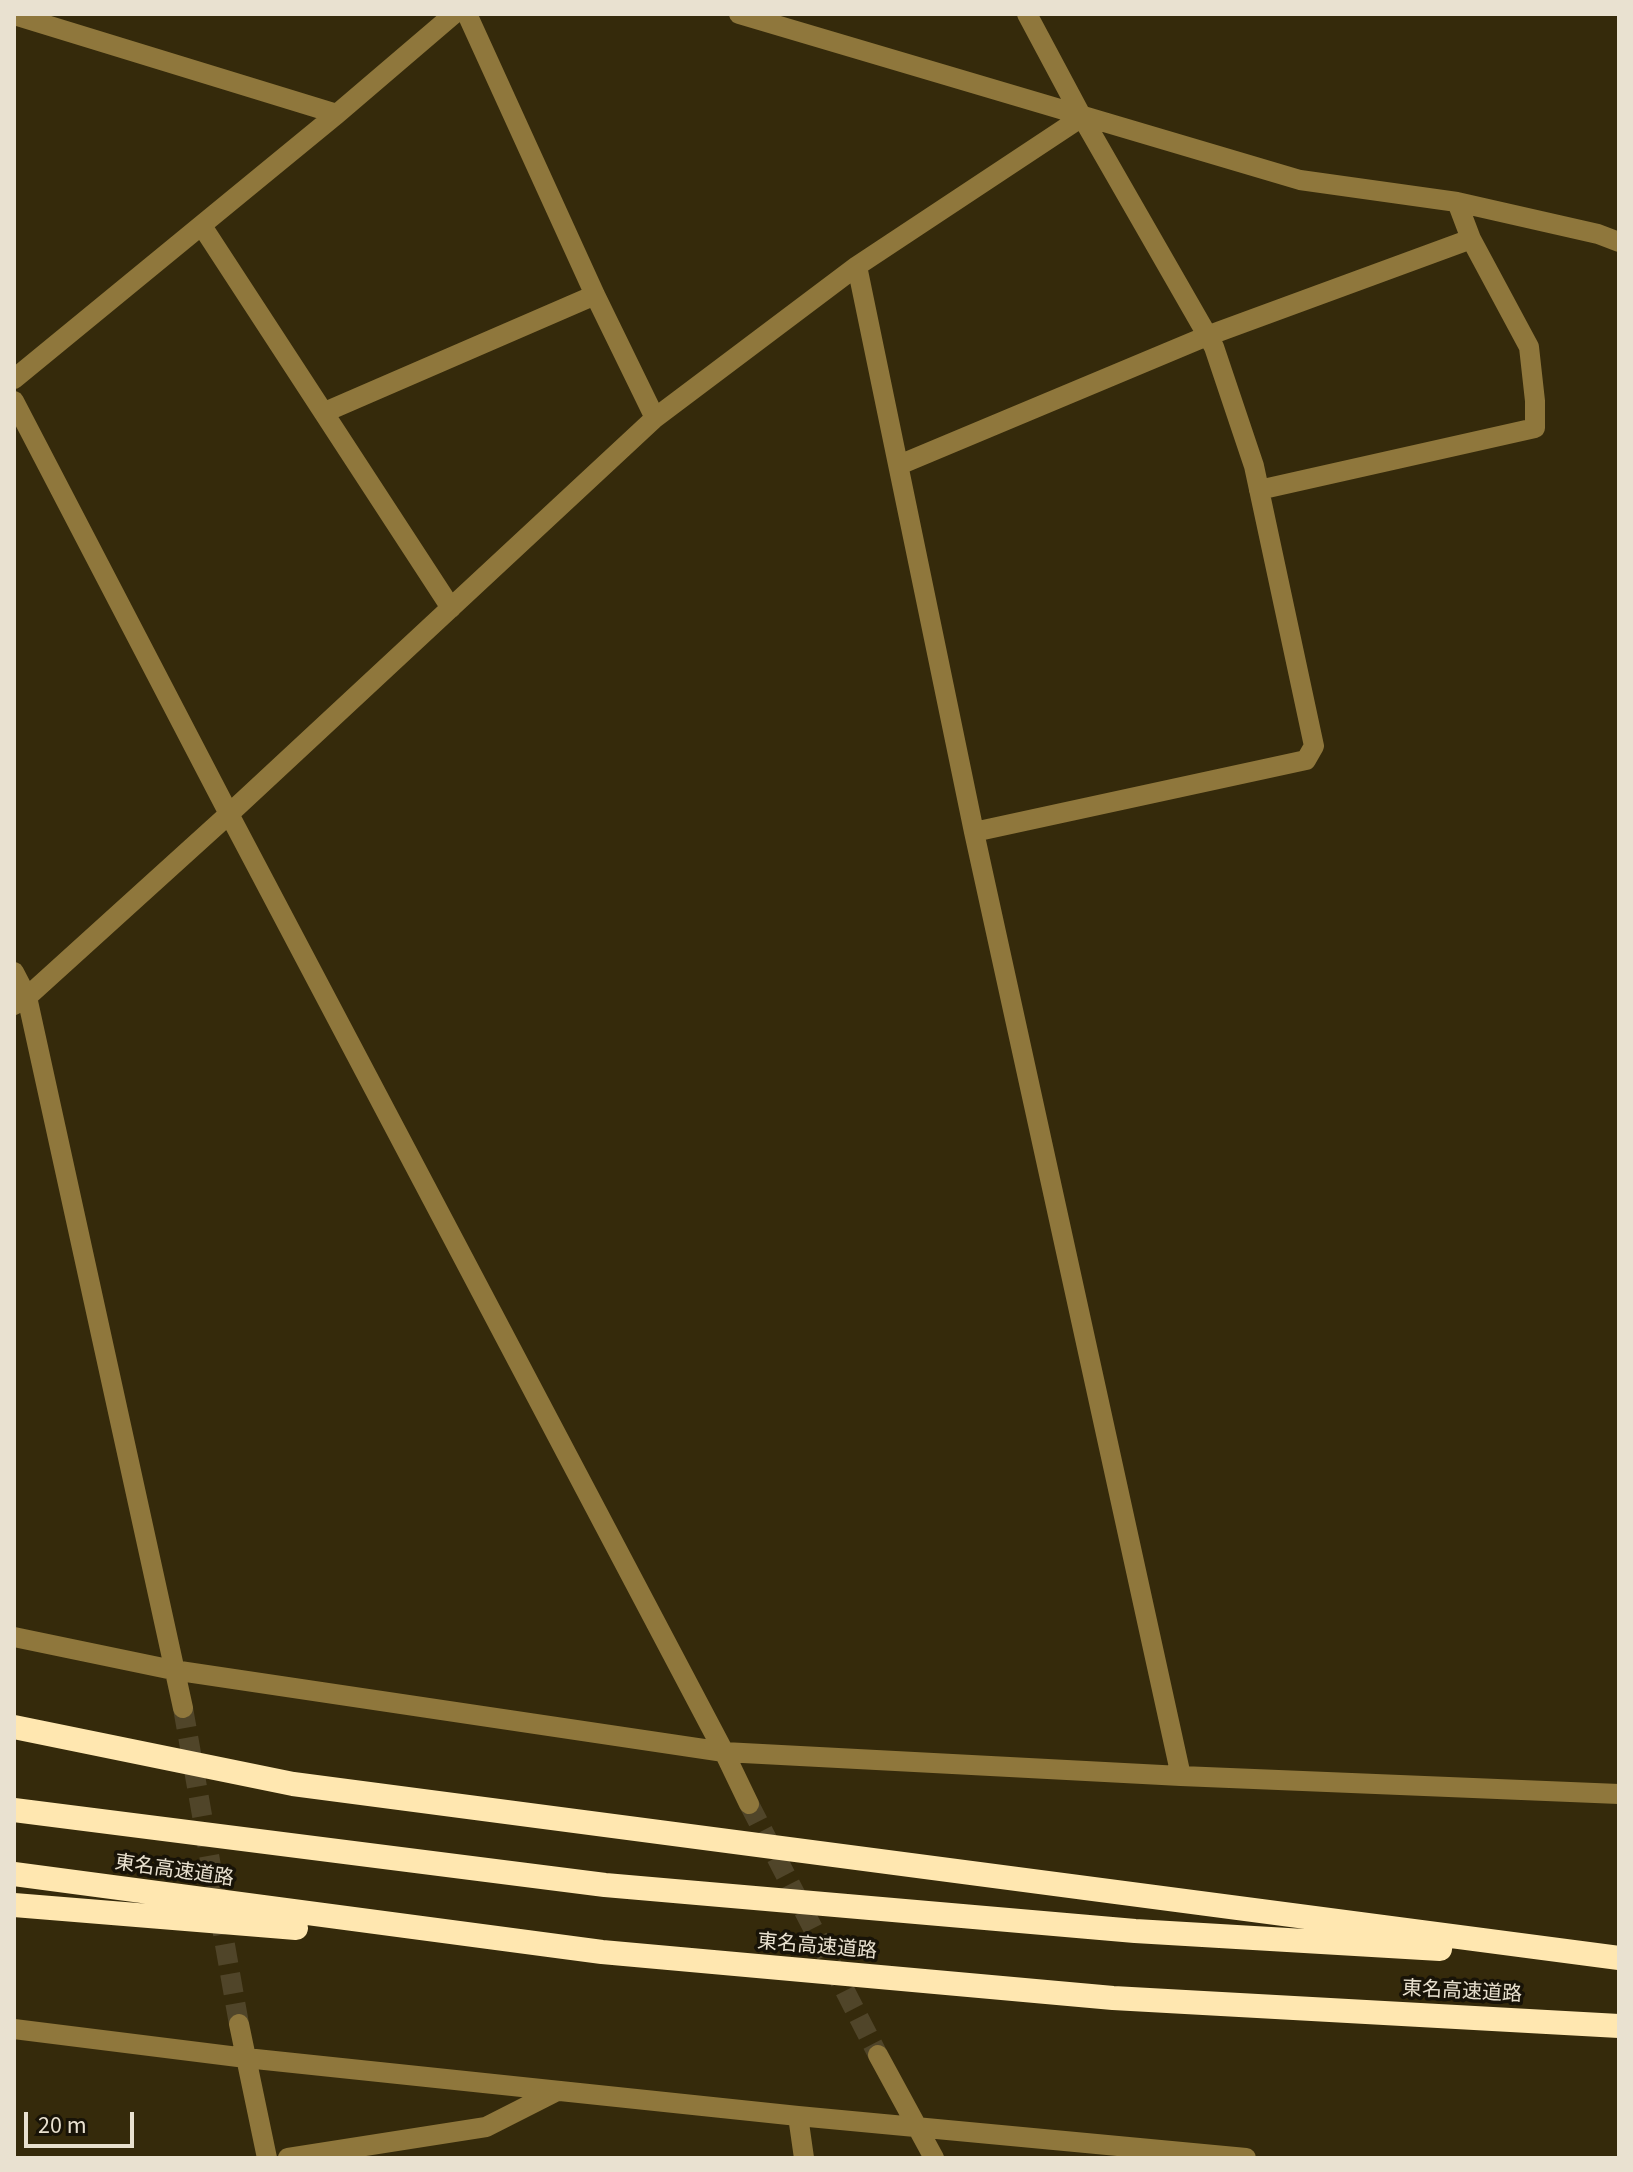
<!DOCTYPE html>
<html>
<head>
<meta charset="utf-8">
<style>
	body { margin:0 }
	#map { position:relative; width:1633px; height:2172px; overflow:hidden; background:#352a0b; font-family:"Source Sans 3",sans-serif }
	canvas { display:block }
	.frame { position:absolute; inset:0; border:16px solid #e9e1d0; pointer-events:none }
	.scale { position:absolute; left:24px; top:2112px; width:110px; height:36px; box-sizing:border-box; border:4px solid #e9e1d0; border-top:0; padding-left:10px; font-size:24px; line-height:28px; white-space:nowrap; color:#e9e1d0; -webkit-text-stroke:6px #181307; paint-order:stroke }
</style>
</head>
<body>
<div id="map">
<canvas width="1633" height="2172"></canvas>
<div class="frame"></div>
<div class="scale">20 m</div>
</div>
<script>
const context = document.querySelector('canvas').getContext('2d');
context.lineJoin = 'round';
function toPath(rows) {
  const path = new Path2D();
  for (const r of rows) {
    path.moveTo(r[0], r[1]);
    for (let i = 2; i < r.length; i += 2) path.lineTo(r[i], r[i + 1]);
  }
  return path;
}
function stroke(path, color, width, dash) {
  context.strokeStyle = color;
  context.lineWidth = width;
  context.lineCap = dash ? 'butt' : 'round';
  context.setLineDash(dash || []);
  context.stroke(path);
}
function write(font, color, halo, rows, align = 'center') {
  context.font = font + ' "Source Sans 3","Noto Sans JP",sans-serif';
  context.lineWidth = 7;
  context.setLineDash([]);
  context.textBaseline = 'middle';
  context.strokeStyle = halo;
  context.fillStyle = color;
  for (const [text, x, y, turn = 0] of rows) {
    context.save();
    context.translate(x, y);
    context.rotate((+turn || 0) * Math.PI / 180);
    context.textAlign = isNaN(turn) ? turn : align;
    if (halo) context.strokeText(text, 0, 0);
    context.fillText(text, 0, 0);
    context.restore();
  }
}
stroke(toPath([
	[183,1708,239,2024],
	[749,1804,878,2055]
]), '#504529', 20, [20, 10]);
stroke(toPath([
	[467,14,595,295,655,418],
	[739,14,1300,180,1457,202,1598,234,1619,242],
	[14,15,337,114],
	[202,226,451,608],
	[857,266,974,832,1181,1776],
	[14,379,337,114,454,14],
	[14,401,229,814,724,1752,749,1804],
	[325,412,595,295],
	[899,465,1207,336,1471,239,1457,202],
	[1259,490,1535,428,1535,401,1529,347,1471,239],
	[974,832,1306,760,1314,746,1254,466,1214,347,1082,117,1027,14],
	[14,972,27,997,183,1708],
	[14,1005,27,997,229,814,655,418,857,266,1082,117],
	[14,1637,173,1670,724,1752,1181,1776,1619,1794],
	[239,2024,267,2158],
	[14,2029,246,2058,798,2116,1246,2158],
	[878,2055,934,2158],
	[798,2116,804,2158],
	[288,2158,486,2127,557,2091]
]), '#8f773c', 20);
stroke(toPath([
	[14,1727,293,1784,1619,1958],
	[14,1810,605,1885,1135,1931,1440,1949],
	[14,1874,602,1952,1113,1998,1619,2026],
	[14,1905,296,1928]
]), '#ffe7b0', 24);
write('20px', '#e9e1d0', '#181307', [
	["東名高速道路",174,1872,8],
	["東名高速道路",817,1948,5],
	["東名高速道路",1462,1993,3]
]);
</script>
</body>
</html>
